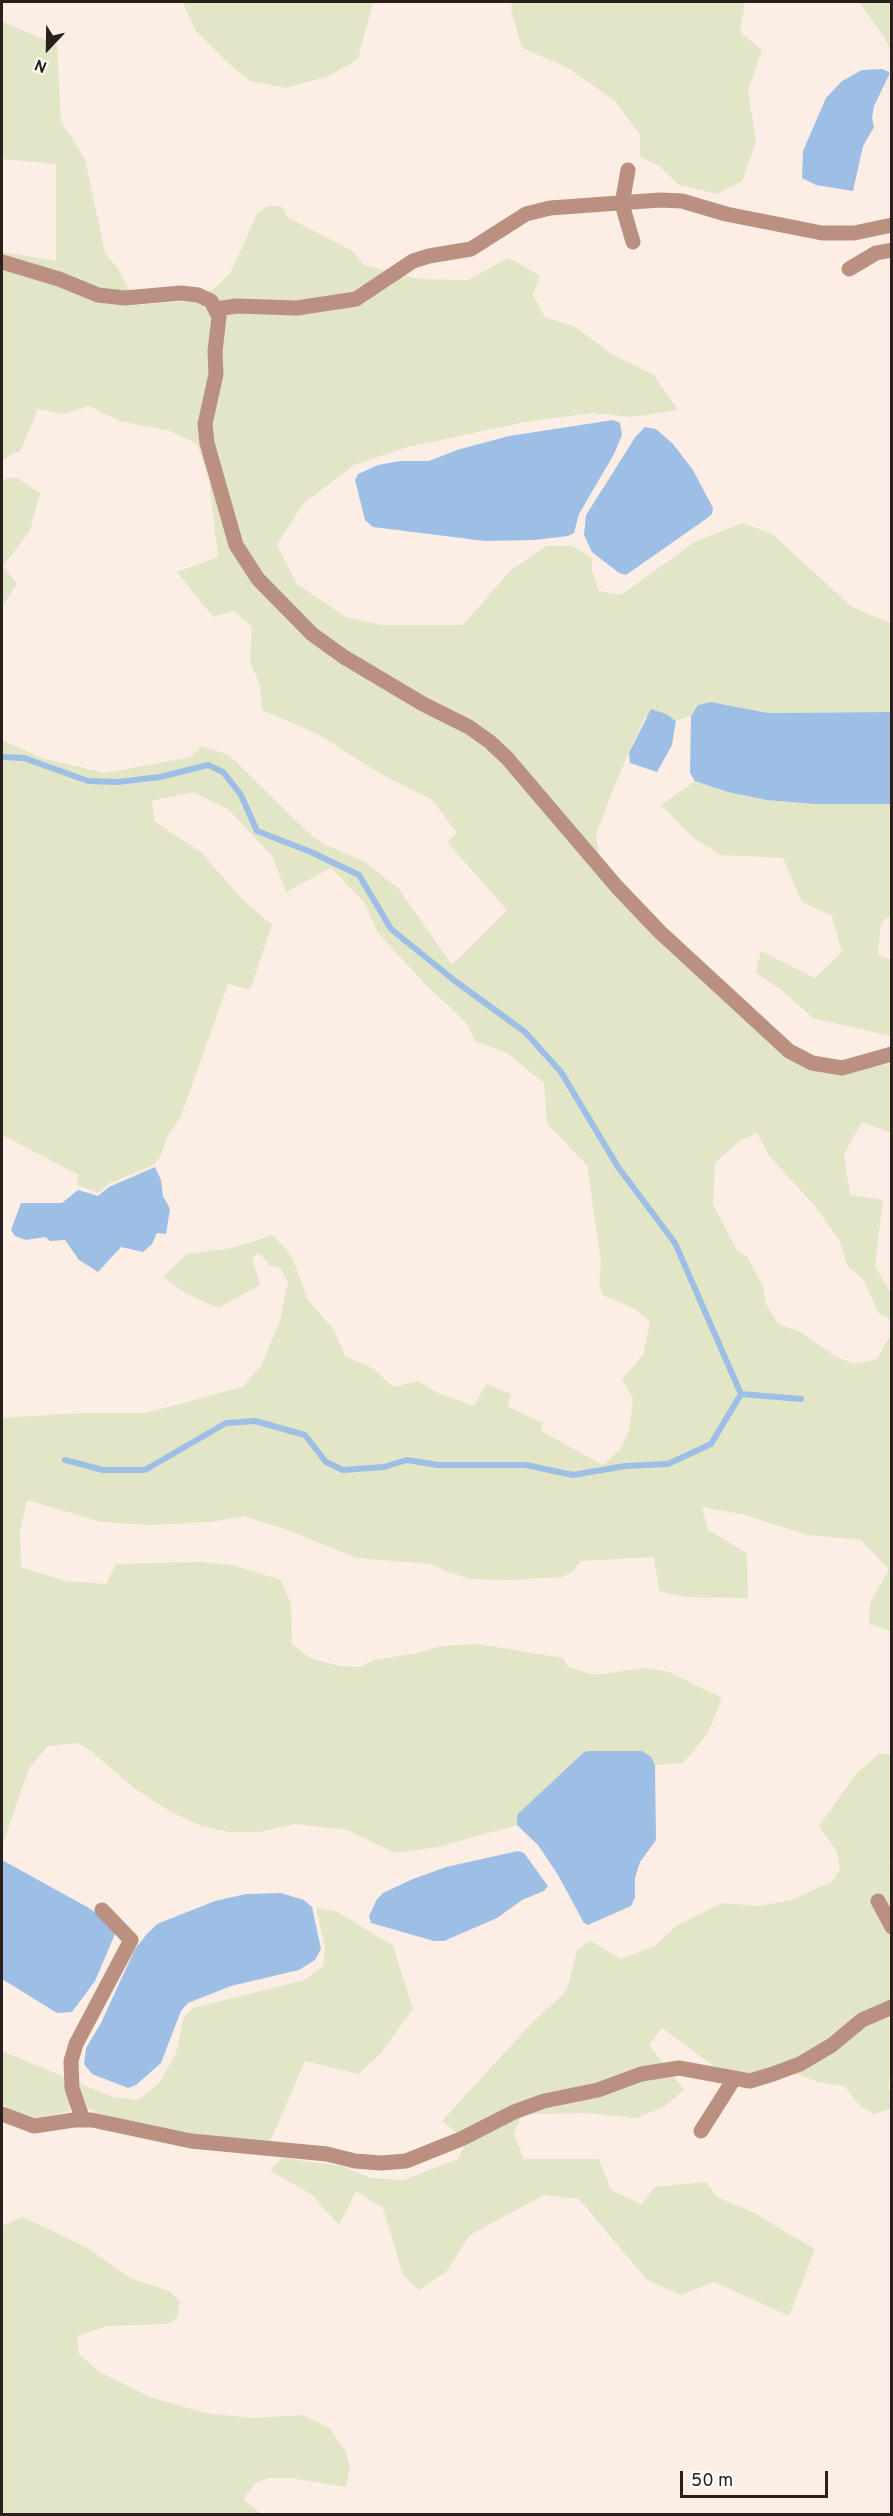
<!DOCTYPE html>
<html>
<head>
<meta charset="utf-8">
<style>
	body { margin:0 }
	#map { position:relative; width:893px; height:2516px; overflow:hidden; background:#fceee5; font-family:Overpass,sans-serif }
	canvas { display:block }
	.frame { position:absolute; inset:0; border:3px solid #29201b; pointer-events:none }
	.north { position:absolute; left:18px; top:18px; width:60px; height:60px; -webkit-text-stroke:4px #fefefe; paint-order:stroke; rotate:202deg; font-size:16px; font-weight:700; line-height:24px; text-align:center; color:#29201b }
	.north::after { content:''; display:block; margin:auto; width:21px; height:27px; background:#29201b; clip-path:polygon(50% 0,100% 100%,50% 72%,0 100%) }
	.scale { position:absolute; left:680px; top:2471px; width:148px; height:27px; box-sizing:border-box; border:3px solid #29201b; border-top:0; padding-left:8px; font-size:18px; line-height:21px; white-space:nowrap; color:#29201b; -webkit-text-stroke:4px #fefefe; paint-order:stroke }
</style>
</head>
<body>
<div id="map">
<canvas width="893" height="2516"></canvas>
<div class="frame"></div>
<div class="north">N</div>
<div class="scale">50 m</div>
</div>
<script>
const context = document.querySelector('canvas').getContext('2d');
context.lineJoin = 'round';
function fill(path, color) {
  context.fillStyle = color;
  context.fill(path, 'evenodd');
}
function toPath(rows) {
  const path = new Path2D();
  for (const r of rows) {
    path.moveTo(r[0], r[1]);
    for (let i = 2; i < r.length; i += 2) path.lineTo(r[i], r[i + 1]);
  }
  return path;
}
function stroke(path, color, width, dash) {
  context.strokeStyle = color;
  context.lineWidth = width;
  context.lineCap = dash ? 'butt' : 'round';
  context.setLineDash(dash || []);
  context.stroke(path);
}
fill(toPath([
	[182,2,373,2,358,59,329,76,286,88,250,81,227,62,196,31],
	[512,2,745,2,740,32,762,50,748,91,756,142,742,181,718,194,679,185,659,166,640,157,640,135,615,101,568,68,522,48,511,10],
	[859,2,891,2,891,51,884,37],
	[2,21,57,45,61,121,85,159,105,253,117,267,138,305,188,301,214,289,231,272,257,214,267,206,281,206,287,217,353,251,364,265,419,279,468,280,509,258,540,276,533,295,545,317,575,327,613,355,653,374,678,410,631,417,593,413,525,422,408,447,354,465,303,504,277,545,297,584,346,617,381,625,463,625,510,571,546,546,572,546,592,558,592,570,599,591,621,595,696,541,743,523,772,534,852,607,892,624,891,712,768,713,711,702,698,705,691,716,676,721,666,714,645,717,613,789,596,835,600,861,771,1044,809,1070,846,1069,891,1064,891,1133,862,1122,844,1154,850,1195,883,1200,875,1266,891,1294,891,1323,888,1318,879,1314,864,1281,847,1265,840,1242,815,1206,770,1157,757,1133,739,1141,715,1163,713,1204,737,1251,747,1256,764,1289,765,1302,778,1324,801,1332,836,1357,855,1364,877,1359,891,1334,891,1631,869,1624,870,1603,889,1570,861,1540,808,1535,741,1514,702,1507,708,1530,747,1553,748,1598,684,1597,659,1591,654,1557,581,1561,573,1571,563,1577,511,1580,470,1579,445,1571,431,1564,357,1558,285,1529,243,1516,213,1522,149,1525,101,1522,27,1500,20,1531,21,1567,65,1581,106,1584,116,1564,200,1562,233,1565,281,1580,291,1604,292,1644,310,1658,339,1666,360,1667,373,1660,418,1653,441,1646,479,1644,563,1658,568,1667,594,1675,646,1668,669,1672,722,1698,708,1733,683,1763,655,1765,653,1760,642,1751,584,1752,519,1814,517,1825,438,1847,395,1853,347,1830,295,1824,259,1832,229,1832,201,1826,171,1812,134,1788,91,1751,77,1743,48,1746,29,1768,2,1846,2,1418,81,1413,146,1413,242,1387,261,1366,280,1321,288,1282,280,1268,270,1266,259,1253,252,1258,260,1285,219,1308,187,1294,163,1277,187,1254,232,1248,273,1235,292,1257,308,1300,334,1330,345,1356,374,1369,393,1387,418,1381,438,1393,474,1406,486,1384,511,1394,508,1407,543,1423,541,1431,603,1465,621,1448,629,1431,633,1399,622,1379,643,1355,650,1322,635,1309,602,1295,599,1283,601,1262,587,1165,547,1124,544,1083,507,1053,475,1041,466,1022,427,986,378,933,364,902,331,868,286,892,272,856,228,809,193,792,152,801,154,821,201,852,242,899,272,925,250,990,228,984,181,1116,169,1134,160,1157,154,1165,108,1184,98,1193,77,1185,79,1175,2,1135,2,740,42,758,105,773,191,757,202,746,229,755,312,836,324,844,365,862,399,889,452,965,507,910,447,842,457,833,432,800,376,771,319,735,262,710,260,685,250,662,252,627,234,611,213,617,177,572,218,557,209,480,197,444,170,431,120,421,89,406,64,414,38,409,20,452,14,453,2,461,2,252,56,261,56,164,2,159],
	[16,477,40,493,30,531,3,566,17,584,2,607,2,480],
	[695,781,728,792,766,800,814,804,891,804,891,915,881,923,878,954,891,960,892,1033,890,1036,813,1018,780,989,756,973,761,951,815,978,842,952,832,916,802,902,783,858,720,855,691,836,661,805],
	[880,1753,891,1755,892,1854,889,1864,892,1867,892,2064,888,2087,891,2094,891,2109,873,2114,860,2106,844,2086,818,2082,775,2066,748,2076,719,2070,662,2028,649,2045,684,2090,664,2107,636,2118,584,2113,522,2114,514,2134,524,2159,599,2159,611,2190,641,2204,655,2187,706,2182,717,2197,754,2213,815,2249,789,2316,714,2282,681,2295,647,2280,579,2199,544,2195,470,2235,446,2272,419,2290,403,2275,383,2208,356,2191,339,2225,311,2194,270,2171,282,2158,342,2166,371,2178,404,2180,458,2159,467,2141,442,2121,527,2028,567,1990,577,1950,591,1941,621,1959,655,1946,676,1926,722,1903,759,1906,792,1900,833,1881,840,1868,837,1852,819,1826,856,1774],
	[316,1908,338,1912,393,1946,413,2009,380,2054,359,2074,305,2061,269,2144,139,2128,86,2108,34,2118,15,2112,2,2104,2,2051,113,2097,138,2100,159,2083,176,2053,184,2017,193,2008,304,1980,323,1966,325,1947],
	[23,2217,89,2249,130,2278,169,2291,180,2301,178,2317,167,2324,108,2326,77,2336,79,2354,98,2371,150,2397,205,2413,251,2418,304,2415,330,2429,346,2452,350,2468,346,2487,290,2478,268,2478,256,2483,243,2499,261,2514,2,2514,2,2226]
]), '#e2e6c6');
fill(toPath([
	[882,69,889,72,889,75,874,106,872,118,874,127,863,146,853,191,816,185,802,178,803,151,826,98,842,81,862,70],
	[613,420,620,423,622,435,614,454,579,514,574,533,568,536,535,540,485,541,373,527,365,520,355,480,358,474,378,465,400,461,429,461,457,450,509,436],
	[645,427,656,429,673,444,693,470,713,508,712,514,706,519,626,575,619,573,592,552,584,535,586,515,636,436],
	[711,702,768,713,891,712,891,804,814,804,766,800,728,792,695,781,690,773,691,716,698,705],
	[651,709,666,714,676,721,672,745,657,772,630,763,629,753],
	[155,1167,161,1180,163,1196,170,1209,166,1234,157,1233,152,1244,143,1252,121,1247,98,1272,79,1260,65,1240,50,1241,45,1237,26,1240,15,1236,11,1230,21,1203,62,1203,78,1190,98,1196,109,1187],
	[589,1751,642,1751,651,1757,655,1765,656,1840,640,1862,635,1878,635,1897,631,1906,588,1925,584,1923,558,1875,538,1845,517,1825,517,1819,518,1814,584,1752],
	[518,1851,524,1853,548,1886,544,1891,522,1900,497,1918,444,1941,434,1941,371,1923,369,1916,377,1899,383,1893,413,1879,446,1867],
	[2,1860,89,1908,105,1919,115,1934,95,1981,72,2012,57,2013,2,1979],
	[281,1893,304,1900,312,1907,321,1949,315,1960,299,1970,231,1986,188,2003,181,2011,161,2063,136,2085,128,2088,92,2074,84,2064,86,2048,101,2023,135,1949,146,1935,157,1924,215,1901,246,1894]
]), '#9dbfe5');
stroke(toPath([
	[2,757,24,758,88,781,118,782,160,777,208,765,223,772,241,795,257,831,311,852,359,875,391,929,455,981,525,1032,561,1072,618,1167,675,1243,741,1394],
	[65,1460,103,1470,145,1470,226,1423,255,1421,305,1435,326,1462,343,1470,384,1467,407,1460,438,1465,526,1465,573,1475,625,1466,668,1464,711,1444,741,1394,801,1399]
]), '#9dbfe5', 6);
stroke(toPath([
	[628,170,622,204,633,242],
	[2,262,59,279,98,295,125,298,181,293,198,295,211,301,219,317,215,351,216,374,205,424,207,443,236,545,258,579,312,634,344,657,423,704,469,727,490,742,507,758,617,887,660,932,789,1051,812,1063,842,1068,892,1054],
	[849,269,876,253,892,250],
	[217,309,236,306,297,308,356,299,413,261,429,256,471,249,526,214,550,208,660,200,682,201,726,214,822,233,854,233,892,225],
	[878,1901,892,1927],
	[2,2114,34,2126,74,2120,92,2120,191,2141,327,2154,355,2161,381,2163,406,2161,461,2139,514,2112,544,2101,598,2090,641,2074,679,2068,750,2081,773,2074,800,2064,832,2045,862,2020,892,2007],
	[83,2120,72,2088,71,2061,76,2044,131,1940,102,1910],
	[701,2131,734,2079]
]), '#ba9080', 15);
</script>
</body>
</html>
